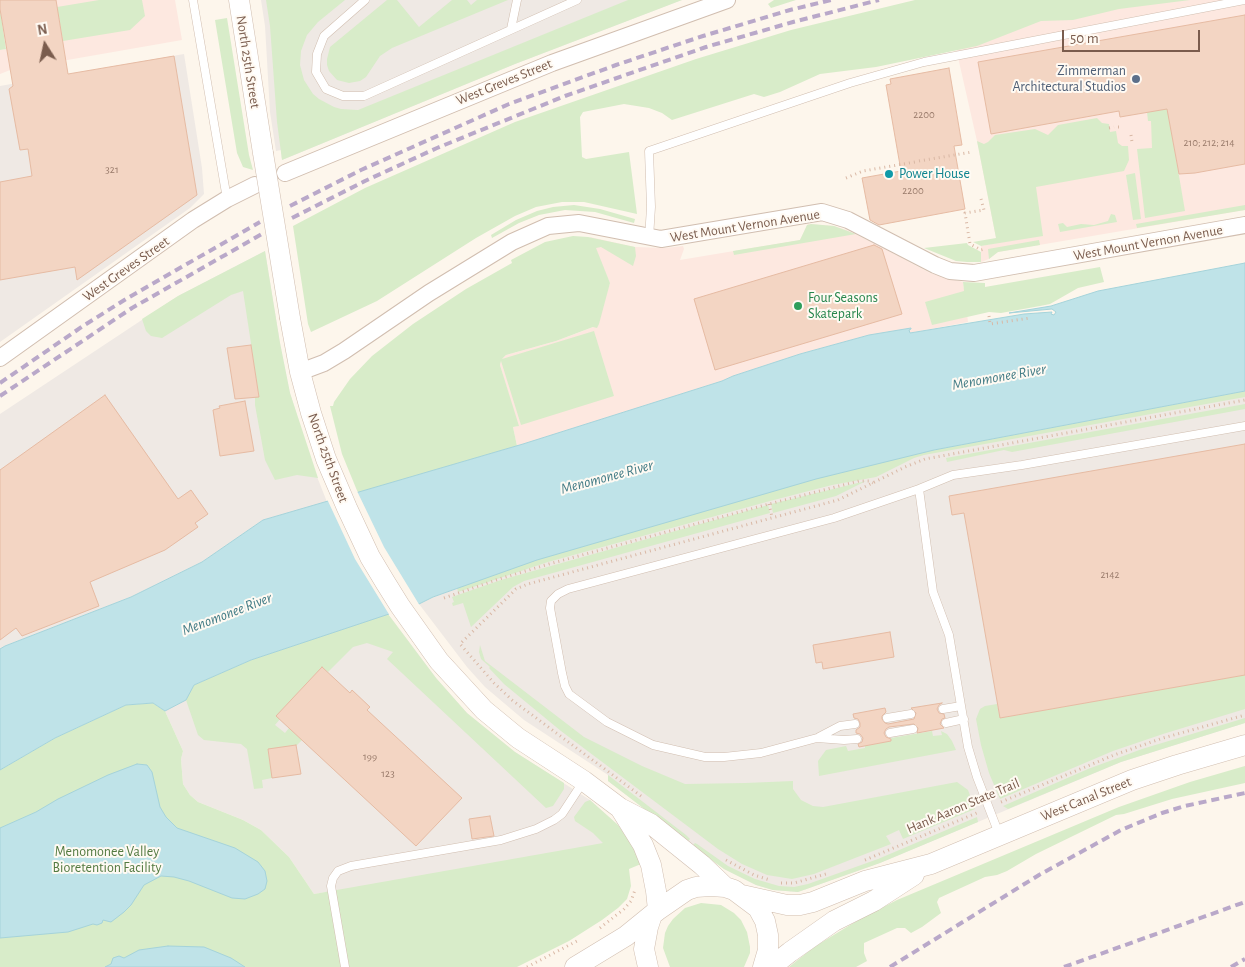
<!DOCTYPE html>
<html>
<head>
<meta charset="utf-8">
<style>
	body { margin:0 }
	#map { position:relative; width:1245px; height:967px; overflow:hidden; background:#fdf6ec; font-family:"Alegreya Sans",sans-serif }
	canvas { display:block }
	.north { position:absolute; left:20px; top:20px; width:50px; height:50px; -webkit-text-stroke:4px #fffaf3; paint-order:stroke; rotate:350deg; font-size:14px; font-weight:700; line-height:20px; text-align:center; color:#7a5c4d }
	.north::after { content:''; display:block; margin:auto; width:18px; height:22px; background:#7a5c4d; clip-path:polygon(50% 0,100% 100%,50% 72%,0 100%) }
	.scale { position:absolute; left:1062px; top:30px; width:138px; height:22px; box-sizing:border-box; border:2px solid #7a5c4d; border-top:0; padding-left:6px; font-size:15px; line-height:18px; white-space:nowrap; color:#7a5c4d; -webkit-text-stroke:4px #fffaf3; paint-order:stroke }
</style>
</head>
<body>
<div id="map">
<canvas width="1245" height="967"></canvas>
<div class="north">N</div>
<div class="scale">50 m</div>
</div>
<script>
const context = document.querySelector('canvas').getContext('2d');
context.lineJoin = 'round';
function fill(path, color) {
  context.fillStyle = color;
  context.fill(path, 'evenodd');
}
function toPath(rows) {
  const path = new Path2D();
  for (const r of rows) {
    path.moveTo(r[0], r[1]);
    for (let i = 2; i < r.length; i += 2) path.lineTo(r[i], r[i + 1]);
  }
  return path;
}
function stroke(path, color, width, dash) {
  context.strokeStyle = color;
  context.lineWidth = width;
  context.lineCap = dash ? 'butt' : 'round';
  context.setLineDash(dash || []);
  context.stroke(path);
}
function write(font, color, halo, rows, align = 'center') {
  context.font = font + ' "Alegreya Sans",sans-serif';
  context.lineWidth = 4;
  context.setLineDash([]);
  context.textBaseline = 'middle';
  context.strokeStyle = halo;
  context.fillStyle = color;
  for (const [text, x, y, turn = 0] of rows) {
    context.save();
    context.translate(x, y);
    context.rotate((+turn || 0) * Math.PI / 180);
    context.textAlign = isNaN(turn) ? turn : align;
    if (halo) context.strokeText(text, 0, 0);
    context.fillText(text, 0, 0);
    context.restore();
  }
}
fill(toPath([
	[0,0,175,0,182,40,10,70,0,74,0,50,6,49],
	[945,0,1245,0,1245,210,998,252,989,259,981,262,981,246,997,243,977,141],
	[808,224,834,226,847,230,875,244,880,243,881,247,930,273,963,282,968,322,910,333,908,330,911,328,869,335,800,354,733,376,722,381,517,446,513,427,518,426,500,365,501,360,506,355,556,341,596,326,610,283,590,237,635,247,665,248,683,246,684,249,680,260,800,240]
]), '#fde8e0');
fill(toPath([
	[261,0,682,0,515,64,282,160,281,150,276,151,270,112,265,26],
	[184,54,202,168,204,194,190,208,0,342,0,86],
	[265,251,280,343,290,393,312,464,327,502,263,520,202,562,131,597,5,646,0,649,0,414,178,296],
	[1245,391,1245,723,1121,762,880,863,798,892,773,890,756,885,724,869,608,781,608,775,524,720,485,687,467,667,419,604,433,597,537,560,934,450],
	[388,614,436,678,467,713,515,752,590,800,618,825,633,846,314,894,289,857,261,830,243,820,198,802,190,795,183,784,181,759,183,751,165,711,176,705,194,685,251,660]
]), '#efe9e4');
fill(toPath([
	[99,0,142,0,145,16,130,30,63,41,57,7],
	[266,0,345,0,318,22,307,35,301,51,300,65,304,80,313,94,319,99,334,107,341,109,358,110,628,0,682,0,515,64,282,160,277,122,270,26],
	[387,0,397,0,419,27,452,0,467,0,471,5,477,0,508,0,392,48,380,56,366,77,360,81,349,83,337,80,329,71,327,65,327,59,330,47],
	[774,0,796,0,771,8,768,4],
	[915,0,1190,0,1119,9,1073,20,1041,21,977,46,876,67,820,74,780,92,764,97,754,94,672,120,662,113,649,108,624,104,583,112,580,117,582,157,586,159,629,152,637,214,584,202,562,202,536,207,515,216,476,238,377,301,311,332,308,324,293,226,365,188,515,122,696,59,791,30],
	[0,9,6,49,0,50],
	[227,18,249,155,253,170,243,167,237,153,215,20],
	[1171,105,1170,123,1185,211,1145,218,1137,149,1152,148,1151,121,1148,121,1147,112],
	[1097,118,1102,123,1109,124,1110,132,1116,131,1118,143,1122,146,1128,146,1129,160,1124,171,1036,187,1043,236,981,246,973,242,996,238,977,141,984,144,988,142,995,135,1035,129,1048,135,1058,125],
	[1135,173,1141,219,1133,220,1126,175],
	[574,205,600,209,635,219,634,223,595,212,565,210,539,215,519,223,492,238,491,235,516,220,537,211,553,207],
	[1245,205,1245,210,1137,228,1136,224],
	[1111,214,1115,215,1117,222,1060,232,1058,224,1063,223,1067,227,1081,224,1094,225,1108,221],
	[811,224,834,226,856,234,734,255,733,251,800,240,807,225],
	[573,236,588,237,635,247,636,256,633,266,601,247,596,248,610,283,599,324,597,328,593,327,556,341,506,355,502,359,594,331,614,396,521,425,501,361,500,365,519,426,513,427,517,446,358,493,342,454,330,406,333,406,334,402,350,379,372,356,413,324,466,289,512,263,511,260,545,242],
	[1039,240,1040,245,998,252,989,259,988,249],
	[967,243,968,245,981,252,981,262,967,262,956,261,924,248],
	[265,251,280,343,290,393,318,478,297,475,275,480,265,460,255,405,255,397,259,396,243,291,231,295,162,338,151,336,146,331,142,319,178,296],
	[1100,267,1104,282,1078,288,1050,304,1040,306,1001,313,989,312,932,325,925,302,964,291,963,282,985,283,985,287],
	[1245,391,1245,397,924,455,914,458,876,477,832,485,770,501,548,562,458,592,456,584,791,477],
	[1245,404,1245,409,1012,452,1004,450,947,462,946,458],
	[866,481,836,496,773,513,771,504],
	[768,505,770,513,524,581,513,587,471,627,463,603,453,606,452,603,454,602,452,597,501,580],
	[388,614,436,678,467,713,515,752,564,783,564,789,553,806,546,808,387,659,393,652,367,643,353,647,328,672,322,667,276,716,280,719,275,725,285,733,289,728,302,740,297,745,268,750,272,778,262,780,263,788,254,789,247,749,241,744,204,740,198,735,186,700,194,685,251,660],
	[480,645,485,661,584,737,642,766,685,784,745,783,793,781,793,789,801,800,813,806,823,807,957,782,968,790,975,809,903,839,899,830,886,836,891,844,814,874,792,879,767,875,742,864,718,849,561,731,504,684,489,668,490,667,481,659,479,652],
	[1245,675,1245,709,1163,734,1113,751,1000,799,989,773,981,745,976,719,980,709,985,706,997,704,1000,718],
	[153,703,165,711,183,751,181,759,183,784,190,795,198,802,243,820,261,830,289,857,314,894,603,843,593,833,575,821,574,817,585,802,590,800,618,825,633,846,641,864,629,869,631,886,627,899,618,908,602,920,569,941,517,967,0,967,0,770,55,738,126,705],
	[1245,718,1245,723,1121,762,1008,809,1003,806,1088,769,1142,749],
	[932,731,933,736,942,735,941,731,947,734,952,741,956,750,819,776,818,761,826,750,846,746,848,751,865,748,865,746,891,741,891,738],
	[1245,766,1245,783,1172,799,1124,814,1116,815,1036,854,1007,871,997,875,985,877,939,898,937,902,941,913,922,927,911,933,905,928,897,928,864,943,864,953,867,961,856,967,789,967,814,947,860,919,897,900,1119,807,1190,782],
	[608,775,686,835,690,839,687,842,608,781],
	[977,817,978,822,880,863,798,892,773,890,756,885,724,869,692,846,695,843,697,844,728,866,755,879,779,886,794,887,808,884,878,859],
	[701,903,721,905,734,913,741,920,747,932,750,947,750,953,744,967,670,967,663,948,665,933,668,926,673,919,685,908]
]), '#d8ecc9');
const water = toPath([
	[1245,263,1245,391,934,450,816,479,537,560,433,597,419,604,251,660,194,685,186,700,165,711,153,703,126,705,55,738,0,770,0,649,5,646,131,597,202,562,263,520,523,444,722,381,733,376,800,354,869,335,911,328,911,329,909,330,910,333,1024,314,1052,312,1051,314,1054,315,1056,312,1052,309,1009,313,1051,306,1098,291,1245,263],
	[137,764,147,765,152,772,160,807,166,817,177,828,235,848,258,862,265,871,267,881,265,889,258,894,245,899,232,898,189,881,174,877,161,876,144,885,131,905,124,912,111,922,103,920,102,923,97,925,93,924,68,932,0,938,0,828,36,812,58,799,108,775,137,764],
	[168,946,204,947,231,958,245,967,105,967,111,964,113,958,119,956,124,958,139,950,168,946]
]);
fill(water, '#bfe3e8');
stroke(water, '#a5d3da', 1);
fill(toPath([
	[357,491,384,547,420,606,390,616,355,559,327,499]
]), '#fdf6ec');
const building = toPath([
	[0,0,56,0,68,74,174,56,197,195,77,280,75,267,0,280,0,182,32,176,28,149,20,150,9,89,13,86,0,9,0,0],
	[1245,15,1245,164,1195,173,1179,174,1167,109,1120,117,1119,111,991,134,978,62,1245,15],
	[949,68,962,145,954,146,965,209,879,225,870,220,862,178,901,171,886,85,891,84,890,79,949,68],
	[874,245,882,249,902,314,715,370,694,299,874,245],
	[251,345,259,397,235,399,227,348,251,345],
	[105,395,178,499,191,490,208,514,195,523,198,527,165,550,90,582,99,606,22,636,16,628,0,640,0,470,105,395],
	[245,401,254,451,220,456,213,410,220,408,219,406,245,401],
	[1245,444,1245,675,1000,718,964,513,952,515,949,496,1245,444],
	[890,632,894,657,823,669,822,662,816,663,813,645,890,632],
	[322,667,350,693,352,690,370,707,367,710,462,798,416,846,276,716,322,667],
	[942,703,939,705,937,709,939,713,944,714,945,718,942,719,940,724,944,728,917,733,918,728,914,724,889,727,886,729,884,733,886,737,891,739,891,741,859,747,858,744,862,742,863,738,860,734,856,733,856,730,860,727,860,723,858,719,854,718,853,714,885,708,886,712,882,716,882,719,885,723,888,724,914,719,916,713,911,708,942,703],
	[296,745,301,774,272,778,268,749,296,745],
	[490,816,494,836,472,839,469,819,490,816]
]);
fill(building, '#f3d5c3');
stroke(building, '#e6bba3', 1);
const service = toPath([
	[193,0,227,199],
	[365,0,324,36,317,54,316,72,326,89,343,96,364,96,577,0],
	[511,29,517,0],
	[649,238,651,207,649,151,850,83,924,62,1245,0],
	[943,709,961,706],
	[887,718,911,714],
	[946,723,964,719],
	[890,733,913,729],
	[819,737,840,726,855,724],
	[857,739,844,740,817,738,761,753,724,757,705,757,653,745,607,722,569,694,565,686,562,673,550,608,551,601,558,594,568,589,834,518,919,489],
	[999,834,977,777,968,747,949,635,933,592,919,489,953,475,1022,465,1245,426],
	[345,967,331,886,333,878,338,871,351,866,501,840,536,829,554,820,562,814,583,782]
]);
const minor = toPath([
	[285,173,552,63,727,0],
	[0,358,193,220,227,199,255,185],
	[300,372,324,363,344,351,429,293,512,242,548,226,579,223,661,239,822,212,848,220,935,265,950,271,974,273,1245,225]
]);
const tertiary = toPath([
	[239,0,263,153],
	[290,318,300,372,311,413,326,459,347,508,370,557,385,582,400,606,439,661,484,710,518,738,584,781,620,808,651,824,702,865,725,887],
	[620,808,643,845,651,865,656,891,658,910],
	[742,895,787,905,800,905,813,902,865,881,931,864,1132,780,1177,765,1245,745],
	[575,967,626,936,658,910,687,890,696,887,711,886,725,887,734,890,758,908,765,921,768,935,768,950,763,967],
	[648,967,644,949,648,927,652,915],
	[771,967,790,952,834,921,874,901,914,875]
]);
stroke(service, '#d1beb0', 9);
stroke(minor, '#d1beb0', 18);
stroke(tertiary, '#d1beb0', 21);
stroke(toPath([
	[1118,127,1122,127],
	[1109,128,1114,127],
	[1131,135,1132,142],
	[919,161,972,152],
	[846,178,863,171,915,162],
	[981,199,984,210,965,213,970,244,981,250,985,249],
	[989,316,990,324,1030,318],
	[769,504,772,517],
	[444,598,499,579,549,564,769,504,859,481,869,481,873,483],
	[641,796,512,700,494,683,460,644,516,589,528,584,838,500,905,467,925,459,1245,400],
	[1001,802,1114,755,1163,738,1245,715],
	[726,860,754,875,770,880],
	[865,860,979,812],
	[781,883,794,883,826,874],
	[600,928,624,909,631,901,635,890],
	[527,967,577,941]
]), '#d9b8a5', 3, [1, 4]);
stroke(service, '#fff', 8);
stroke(minor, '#fff', 16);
stroke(tertiary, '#fff', 20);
stroke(toPath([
	[290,206,361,170,509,104,616,65,703,36,790,10,831,0],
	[292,218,365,181,437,148,565,96,706,47,793,22,879,0],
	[0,383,83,326,126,299,260,222],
	[0,396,132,308,262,234],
	[890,967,1039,875,1121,830,1162,813,1185,806,1245,793],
	[1064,967,1245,902],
	[1231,967,1245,959]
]), '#b9a8c9', 4, [8, 5]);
const tertiaryBridge = toPath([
	[263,153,290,318]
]);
stroke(tertiaryBridge, '#d1beb0', 21, []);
stroke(tertiaryBridge, '#fff', 20);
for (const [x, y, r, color] of [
	[1136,79,5,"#5c6f8a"],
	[889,174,5,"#0f9aa8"],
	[798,306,5,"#2e9e5b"]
]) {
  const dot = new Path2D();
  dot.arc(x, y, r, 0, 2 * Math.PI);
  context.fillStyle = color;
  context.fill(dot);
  stroke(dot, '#fffaf3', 2);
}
write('11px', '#987a6a', null, [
	["2200",924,115],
	["210; 212; 214",1209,143],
	["321",112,170],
	["2200",913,191],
	["2142",1110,575],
	["199",370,757],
	["123",388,774]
]);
write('14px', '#7a5c4d', '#fffaf3', [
	["North 25th Street",248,62,81],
	["West Greves Street",504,82,-22],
	["West Mount Vernon Avenue",745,226,-9],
	["West Mount Vernon Avenue",1148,243,-10],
	["West Greves Street",126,269,-35],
	["North 25th Street",328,458,70],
	["West Canal Street",1086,799,-22],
	["Hank Aaron State Trail",963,806,-23]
]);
write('14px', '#4e5e75', '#fffaf3', [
	["Zimmerman",1126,71],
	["Architectural Studios",1126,87]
], 'right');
write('14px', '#0d838f', '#fffaf3', [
	["Power House",899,174]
], 'left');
write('14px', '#27864d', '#fffaf3', [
	["Four Seasons",808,298],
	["Skatepark",808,314]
], 'left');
write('14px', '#537a41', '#fffaf3', [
	["Menomonee Valley",107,852],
	["Bioretention Facility",107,868]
]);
write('italic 15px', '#437c86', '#fffaf3', [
	["Menomonee River",999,377,-10],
	["Menomonee River",607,477,-15],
	["Menomonee River",227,614,-21]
]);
</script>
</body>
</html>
